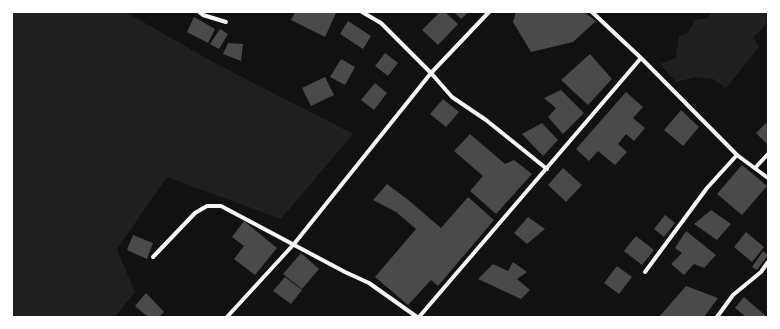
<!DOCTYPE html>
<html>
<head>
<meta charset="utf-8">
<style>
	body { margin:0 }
	#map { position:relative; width:780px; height:329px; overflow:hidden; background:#111; font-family:"Space Grotesk",sans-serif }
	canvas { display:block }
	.frame { position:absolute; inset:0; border:13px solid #fff; pointer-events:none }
</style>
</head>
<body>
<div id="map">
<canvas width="780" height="329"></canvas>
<div class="frame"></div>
</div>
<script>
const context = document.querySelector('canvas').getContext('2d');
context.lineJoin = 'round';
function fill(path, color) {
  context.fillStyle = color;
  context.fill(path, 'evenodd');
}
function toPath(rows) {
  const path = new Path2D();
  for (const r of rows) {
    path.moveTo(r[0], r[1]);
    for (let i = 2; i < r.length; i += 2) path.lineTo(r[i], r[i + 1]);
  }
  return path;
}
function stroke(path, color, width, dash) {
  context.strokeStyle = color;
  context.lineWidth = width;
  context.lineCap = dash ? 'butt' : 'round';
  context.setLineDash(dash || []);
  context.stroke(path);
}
fill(toPath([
	[12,12,126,12,211,61,353,134,281,219,167,177,117,249,135,292,115,317,12,317],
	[710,12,766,12,767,23,753,38,759,47,726,88,713,79,696,77,676,82,660,64,676,58,679,36,687,34,695,20,708,18]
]), '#202020');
fill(toPath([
	[295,12,333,12,336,13,325,37,291,20],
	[440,12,445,12,458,24,438,45,422,30],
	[454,12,469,12,461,19],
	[516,12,584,12,596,21,573,42,531,52,513,22],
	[194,17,215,29,208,43,187,32],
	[348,21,371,36,363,49,340,34],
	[220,29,228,34,219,49,210,44],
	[228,43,243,44,241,61,223,54],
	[385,53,398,63,388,76,375,66],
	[590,54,612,79,588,105,561,80],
	[341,59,355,67,345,85,330,77],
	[325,77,334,95,311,106,302,88],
	[375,83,387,93,374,110,361,100],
	[561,90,584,113,563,134,548,117,556,108,544,98],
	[626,92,643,107,633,118,645,128,634,141,626,134,618,144,627,152,615,165,598,151,589,161,576,149],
	[443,99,459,112,446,127,430,114],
	[681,110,699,127,683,146,664,130],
	[768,121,768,145,756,133],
	[542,123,558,140,543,156,522,134],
	[470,134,505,164,514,160,532,174,496,214,470,191,483,176,454,151],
	[742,165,767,186,742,215,717,194],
	[563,168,582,185,566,202,548,185],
	[387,184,407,199,441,228,468,197,494,220,438,286,431,280,408,305,375,277,416,229,396,212,373,200],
	[711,210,731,224,717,240,694,224],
	[665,215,675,223,664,237,654,229],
	[528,217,545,229,527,244,514,233],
	[244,221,277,248,255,275,234,259,244,246,232,237],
	[686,231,716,255,704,268,694,264,684,275,671,264,682,253,675,248],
	[746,232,764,247,752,262,734,247],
	[133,235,153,243,147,259,127,250],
	[636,236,654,250,642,265,624,251],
	[763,251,768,255,757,270,752,267],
	[301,253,319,269,302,289,283,274],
	[513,262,527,272,517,279,530,290,521,299,478,279,493,264,508,271],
	[617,266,632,277,619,294,604,283],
	[285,277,302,290,291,304,273,291],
	[686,286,718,298,704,317,659,317],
	[146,293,164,312,159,317,148,317,135,306],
	[744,297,767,317,746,317,735,308]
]), '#4a4a4a');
stroke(toPath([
	[199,12,203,15,226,22],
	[362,12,381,23,431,73,452,97,486,120,547,169],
	[592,12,641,58,737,155,768,178],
	[755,168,768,154],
	[153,257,195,213,207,206,221,206,345,272,369,283,417,317],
	[645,272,707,188,737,155],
	[227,317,294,244,431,73,489,12],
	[419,317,641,58],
	[717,317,733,295,761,272,768,262]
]), '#f5f5f5', 4);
</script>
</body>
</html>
